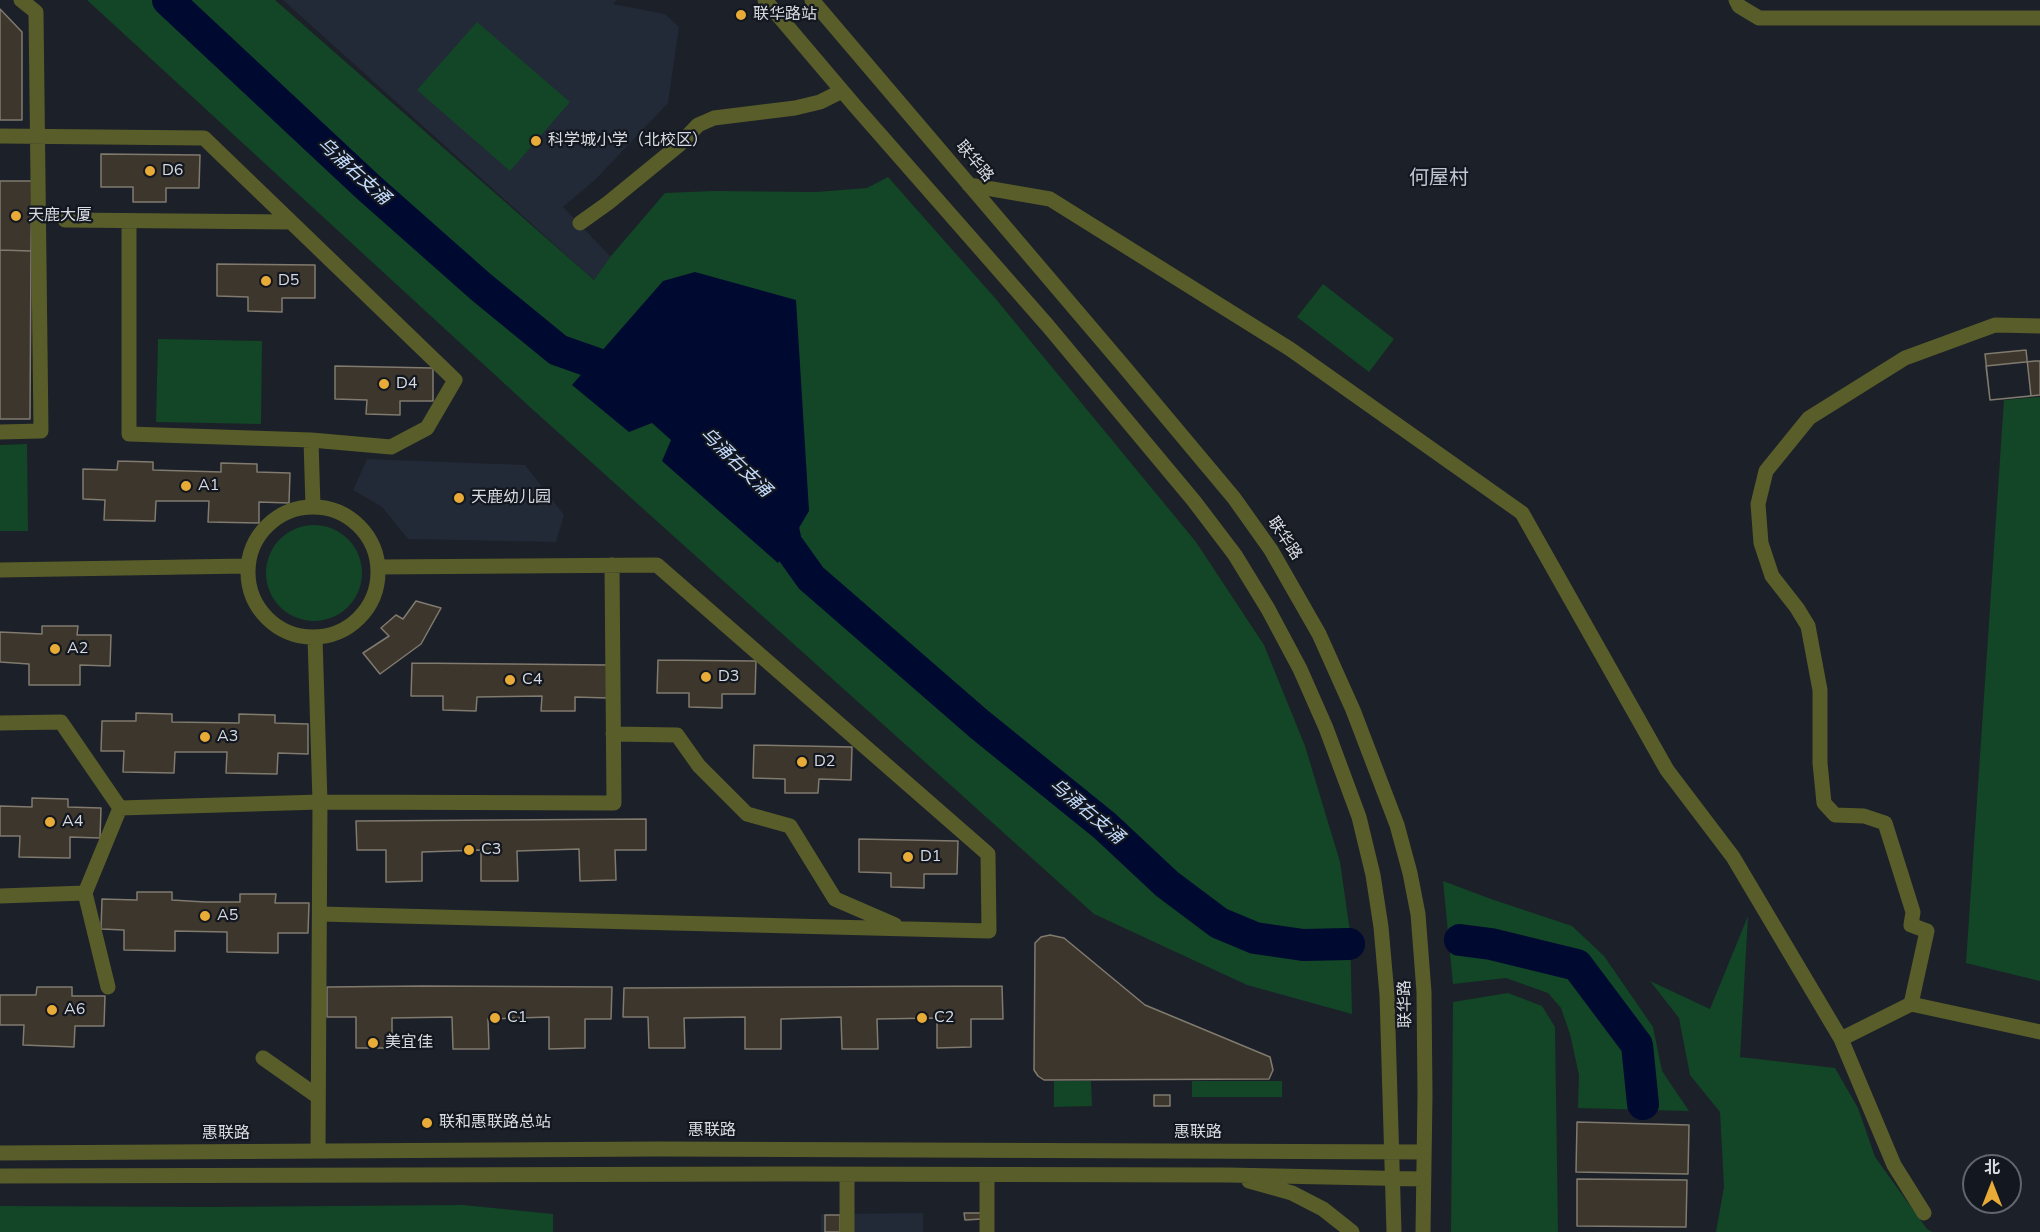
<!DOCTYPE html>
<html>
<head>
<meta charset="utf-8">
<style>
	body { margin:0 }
	#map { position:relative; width:2040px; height:1232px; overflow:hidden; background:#1c2028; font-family:"Nunito Sans","Noto Sans SC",sans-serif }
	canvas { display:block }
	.north { position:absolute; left:1962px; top:1154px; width:60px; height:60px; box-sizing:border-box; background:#13171f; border:2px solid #62656d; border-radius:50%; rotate:0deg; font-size:16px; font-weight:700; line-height:24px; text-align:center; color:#d8dbe1 }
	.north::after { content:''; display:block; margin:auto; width:21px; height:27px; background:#e8ab37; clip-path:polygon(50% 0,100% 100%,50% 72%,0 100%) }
</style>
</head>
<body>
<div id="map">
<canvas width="2040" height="1232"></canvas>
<div class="north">北</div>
</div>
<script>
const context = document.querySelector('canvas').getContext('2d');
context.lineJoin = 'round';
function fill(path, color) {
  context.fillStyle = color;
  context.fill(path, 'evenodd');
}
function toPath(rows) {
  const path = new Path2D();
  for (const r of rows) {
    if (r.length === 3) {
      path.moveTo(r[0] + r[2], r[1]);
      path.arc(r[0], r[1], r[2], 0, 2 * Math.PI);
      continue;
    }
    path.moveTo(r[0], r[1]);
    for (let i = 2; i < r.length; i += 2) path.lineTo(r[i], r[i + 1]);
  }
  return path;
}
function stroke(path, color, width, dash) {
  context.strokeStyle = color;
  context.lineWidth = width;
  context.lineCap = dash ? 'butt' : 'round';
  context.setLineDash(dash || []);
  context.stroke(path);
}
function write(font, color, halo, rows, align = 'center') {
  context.font = font + ' "Nunito Sans","Noto Sans SC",sans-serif';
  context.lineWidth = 4.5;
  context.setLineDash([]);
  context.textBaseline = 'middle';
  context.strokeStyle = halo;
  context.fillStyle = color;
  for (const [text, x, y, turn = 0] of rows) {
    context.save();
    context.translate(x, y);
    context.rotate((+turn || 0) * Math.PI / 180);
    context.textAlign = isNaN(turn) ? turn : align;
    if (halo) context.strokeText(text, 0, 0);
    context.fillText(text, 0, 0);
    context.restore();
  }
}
fill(toPath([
	[283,0,617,0,613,4,665,14,679,27,668,103,596,179,563,207,611,257,594,280],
	[367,459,525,465,564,515,556,542,408,539,382,507,353,490],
	[923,1213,923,1232,821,1232,821,1214]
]), '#222937');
fill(toPath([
	[87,0,275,0,594,280,611,256,665,193,713,191,816,192,867,188,888,177,995,298,1196,542,1264,645,1305,746,1340,862,1350,932,1352,1014,1247,985,1094,914,531,408],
	[477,22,570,102,510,171,417,90],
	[1323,284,1394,339,1369,372,1297,317],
	[158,339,262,341,261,424,156,422],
	[2040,397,2040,981,1966,963,2004,400],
	[27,444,28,531,0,531,0,445],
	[314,573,48],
	[1443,881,1491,899,1572,926,1604,956,1653,1027,1662,1071,1689,1111,1578,1108,1579,1075,1570,1034,1561,1008,1548,993,1506,978,1453,984],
	[1748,916,1740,1057,1835,1068,1858,1108,1875,1157,1927,1229,1932,1232,1716,1232,1724,1187,1720,1112,1690,1075,1679,1018,1650,981,1710,1009],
	[1508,993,1542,1006,1555,1027,1558,1232,1451,1232,1453,1002],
	[1054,1081,1091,1081,1092,1106,1054,1107],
	[1192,1081,1282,1081,1282,1097,1192,1097],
	[463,1205,553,1214,553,1232,0,1232,0,1206,208,1207]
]), '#124627');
fill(toPath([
	[695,272,796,300,809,511,778,563,662,461,671,440,652,423,629,432,572,385,663,281]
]), '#000930');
stroke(toPath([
	[168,0,368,187,481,287,558,350,632,376],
	[778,504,786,543,811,578,979,724,1105,826,1167,884,1219,923,1255,938,1303,945,1349,944],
	[1460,940,1491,944,1577,965,1637,1045,1643,1104]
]), '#000930', 32);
const building = toPath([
	[0,9,22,32,22,120,0,120,0,9],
	[101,154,200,155,199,188,166,188,166,202,133,202,133,187,101,187,101,154],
	[0,181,32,181,31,251,0,250,0,181],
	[0,250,31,251,30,419,0,419,0,250],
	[217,264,315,265,315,298,282,298,282,312,248,311,248,297,217,296,217,264],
	[2026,350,2031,396,1990,400,1985,354,2026,350],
	[2035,361,2040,361,2040,395,1990,400,1986,366,2035,361],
	[335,366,433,368,433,401,400,401,400,415,366,414,367,400,335,399,335,366],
	[118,461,153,462,153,470,221,472,221,463,257,464,257,472,290,473,289,503,259,502,259,523,208,522,209,501,156,501,155,521,104,520,105,500,83,499,83,469,117,470,118,461],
	[416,601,441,608,421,644,380,674,363,653,389,636,381,628,396,615,403,619,416,601],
	[42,626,78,626,77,635,111,635,110,666,80,665,80,685,29,685,29,664,0,662,0,632,42,634,42,626],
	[658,660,756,661,755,694,722,694,722,708,689,707,689,693,657,693,658,660],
	[412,663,608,665,608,698,575,697,575,711,541,711,542,696,477,697,476,711,443,710,443,696,411,696,412,663],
	[136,713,172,714,172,722,239,723,239,714,275,715,275,723,308,724,308,754,278,753,277,774,226,773,227,752,175,752,174,773,123,772,124,751,101,751,102,721,136,721,136,713],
	[754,745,852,747,851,780,819,779,818,793,785,793,785,779,753,778,754,745],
	[32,798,68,799,68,807,101,808,100,838,70,837,70,858,19,857,20,836,0,836,0,806,32,807,32,798],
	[646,819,646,850,615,850,616,880,580,881,579,849,517,851,518,881,481,881,481,850,422,852,422,881,386,882,386,850,357,850,356,821,646,819],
	[859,839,958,841,957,874,924,874,924,888,891,887,891,873,859,872,859,839],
	[137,892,172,892,172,900,205,902,240,902,240,894,276,894,275,903,309,903,308,933,278,933,278,953,227,952,227,932,175,931,175,951,124,950,124,930,101,929,102,899,137,900,137,892],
	[1050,935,1064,938,1145,1005,1270,1057,1273,1070,1269,1079,1044,1080,1038,1076,1034,1070,1035,943,1041,937,1050,935],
	[422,986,612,987,611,1019,585,1019,585,1048,549,1049,549,1017,488,1019,489,1049,453,1049,452,1017,392,1018,392,1048,356,1048,356,1017,327,1017,327,987,422,986],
	[1002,986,1003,1019,971,1019,971,1047,937,1048,937,1018,877,1019,878,1049,842,1049,841,1017,781,1019,781,1049,745,1049,745,1017,684,1018,685,1048,649,1048,648,1017,623,1017,624,988,1002,986],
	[37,987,72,987,72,996,105,996,104,1026,75,1026,74,1047,23,1045,24,1025,0,1025,0,995,36,995,37,987],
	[1154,1095,1170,1095,1170,1106,1154,1106,1154,1095],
	[1577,1122,1689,1125,1688,1174,1576,1172,1577,1122],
	[1577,1179,1687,1180,1686,1227,1577,1226,1577,1179],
	[964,1213,982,1213,982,1219,965,1220,964,1213],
	[825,1215,840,1215,840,1232,825,1232,825,1215]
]);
fill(building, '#3c362d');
stroke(building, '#807a6f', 1.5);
stroke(toPath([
	[765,0,855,106,1048,326,1194,501,1235,555,1268,609,1300,669,1326,728,1359,817,1373,875,1381,927,1387,995,1394,1232],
	[812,0,1121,363,1234,498,1271,550,1319,634,1353,710,1397,825,1410,873,1418,914,1424,992,1425,1095,1423,1232],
	[1736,0,1739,6,1759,18,2040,18],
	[0,136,204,138,455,380,427,428,391,447,311,440,129,434,129,221],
	[969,185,1050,199,1290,349,1522,513,1667,770,1733,857,1841,1039,1894,1165,1924,1213],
	[65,220,291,222],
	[580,223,608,203,679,145,698,125,714,118,795,108,820,102,842,91],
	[0,432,41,431,36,12,21,0],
	[311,440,313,507],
	[313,572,65],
	[0,570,247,566],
	[315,637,320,802,318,1151],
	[0,723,61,722,120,808],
	[613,734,677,735,699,766,747,814,790,826,835,899,895,925],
	[120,808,320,802,614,803,612,565],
	[85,893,120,808],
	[0,896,85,893,108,987],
	[320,914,989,931,988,854,657,565,378,567],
	[1911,1004,1927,931,1911,925,1913,912,1885,823,1864,816,1835,815,1824,803,1820,763,1820,690,1808,626,1797,608,1772,576,1761,543,1758,504,1766,471,1809,418,1905,358,1995,325,2040,326],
	[1841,1039,1911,1004,2040,1032],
	[263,1058,317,1096],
	[0,1153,659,1149,1424,1152],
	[987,1175,987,1232],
	[0,1176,788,1174,1228,1175,1423,1179],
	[1249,1181,1292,1193,1323,1209,1352,1232],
	[847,1232,847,1175]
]), '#585d2a', 15);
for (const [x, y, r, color] of [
	[741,15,6,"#e8ab37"],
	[536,141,6,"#e8ab37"],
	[150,171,6,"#e8ab37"],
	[16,216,6,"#e8ab37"],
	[266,281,6,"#e8ab37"],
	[384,384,6,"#e8ab37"],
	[186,486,6,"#e8ab37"],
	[459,498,6,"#e8ab37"],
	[55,649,6,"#e8ab37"],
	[706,677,6,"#e8ab37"],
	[510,680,6,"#e8ab37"],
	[205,737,6,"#e8ab37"],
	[802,762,6,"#e8ab37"],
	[50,822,6,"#e8ab37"],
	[469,850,6,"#e8ab37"],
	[908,857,6,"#e8ab37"],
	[205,916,6,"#e8ab37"],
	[52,1010,6,"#e8ab37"],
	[495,1018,6,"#e8ab37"],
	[922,1018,6,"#e8ab37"],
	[373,1043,6,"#e8ab37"],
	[427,1123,6,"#e8ab37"]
]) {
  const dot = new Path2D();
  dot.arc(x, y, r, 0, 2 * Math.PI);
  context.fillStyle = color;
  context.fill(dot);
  stroke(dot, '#13171f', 2);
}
write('16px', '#d8dbe1', '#13171f', [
	["联华路站",753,15],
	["科学城小学（北校区）",548,141],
	["D6",162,171],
	["天鹿大厦",28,216],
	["D5",278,281],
	["D4",396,384],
	["A1",198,486],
	["天鹿幼儿园",471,498],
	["A2",67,649],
	["D3",718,677],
	["C4",522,680],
	["A3",217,737],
	["D2",814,762],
	["A4",62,822],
	["C3",481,850],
	["D1",920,857],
	["A5",217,916],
	["A6",64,1010],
	["C1",507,1018],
	["C2",934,1018],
	["美宜佳",385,1043],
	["联和惠联路总站",439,1123]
], 'left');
write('16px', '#d8dbe1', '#13171f', [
	["联华路",974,162,50],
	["联华路",1284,539,56],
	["联华路",1406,1004,-91],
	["惠联路",712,1131],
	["惠联路",1198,1133],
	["惠联路",226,1134]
]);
write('italic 18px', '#c5dcfe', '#13171f', [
	["乌涌右支涌",353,172,42],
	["乌涌右支涌",735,463,44],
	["乌涌右支涌",1086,812,40]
]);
write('20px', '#c0c6d1', '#13171f', [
	["何屋村",1439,179]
]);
</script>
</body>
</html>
